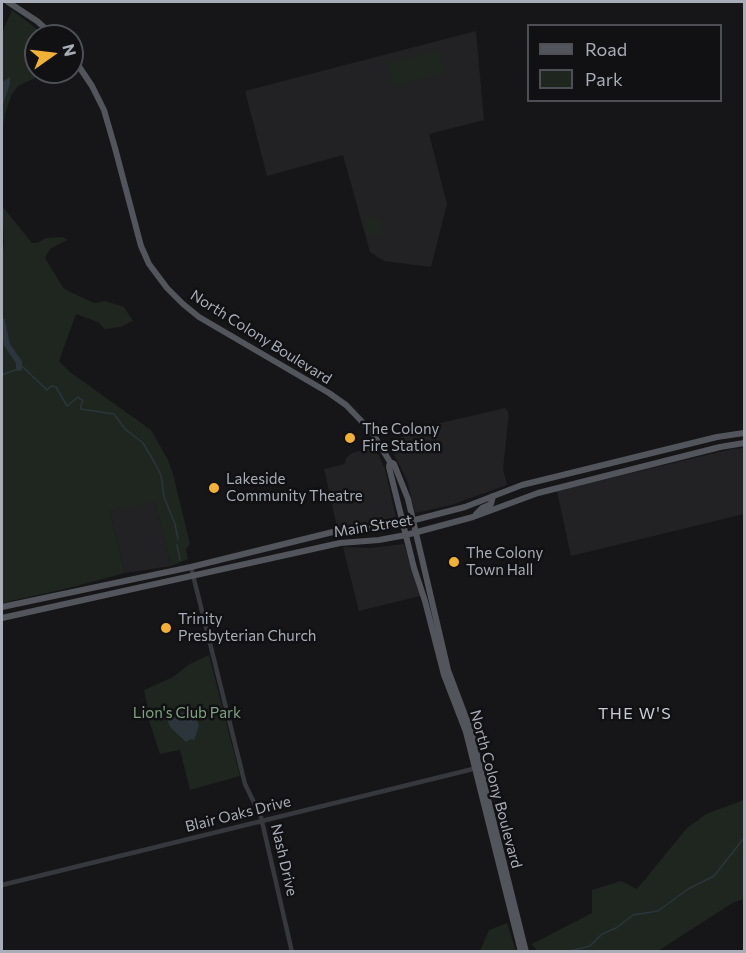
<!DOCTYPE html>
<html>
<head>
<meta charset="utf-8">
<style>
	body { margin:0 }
	#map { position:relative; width:746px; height:953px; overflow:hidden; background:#161618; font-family:Commissioner,sans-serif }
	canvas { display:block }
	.frame { position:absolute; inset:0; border:3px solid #a8adb8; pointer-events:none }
	.legend { position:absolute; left:527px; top:24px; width:195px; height:78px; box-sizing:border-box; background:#111113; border:2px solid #4d4f55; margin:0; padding:8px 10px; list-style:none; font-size:18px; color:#a8adb8 }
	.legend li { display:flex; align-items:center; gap:12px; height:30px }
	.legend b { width:30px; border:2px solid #4d4f55 }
	.north { position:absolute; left:24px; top:24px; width:60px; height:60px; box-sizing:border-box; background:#111113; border:2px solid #4d4f55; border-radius:50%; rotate:76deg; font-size:16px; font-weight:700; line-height:24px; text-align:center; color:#a8adb8 }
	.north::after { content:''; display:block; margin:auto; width:21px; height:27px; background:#f2b134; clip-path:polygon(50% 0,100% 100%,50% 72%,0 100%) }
</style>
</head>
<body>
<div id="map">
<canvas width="746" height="953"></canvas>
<div class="frame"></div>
<ul class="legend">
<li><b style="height:8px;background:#53555c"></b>Road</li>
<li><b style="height:16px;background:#1e261f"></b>Park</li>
</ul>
<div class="north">N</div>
</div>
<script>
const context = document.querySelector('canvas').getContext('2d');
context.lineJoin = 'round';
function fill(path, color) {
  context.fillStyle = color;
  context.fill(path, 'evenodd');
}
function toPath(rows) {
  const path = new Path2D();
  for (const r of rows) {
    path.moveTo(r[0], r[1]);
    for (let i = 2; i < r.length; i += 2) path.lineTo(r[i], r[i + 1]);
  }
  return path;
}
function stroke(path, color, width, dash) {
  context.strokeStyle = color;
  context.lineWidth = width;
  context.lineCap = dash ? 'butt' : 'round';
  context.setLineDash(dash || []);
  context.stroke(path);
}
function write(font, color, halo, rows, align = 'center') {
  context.font = font + ' Commissioner,sans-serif';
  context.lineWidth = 5;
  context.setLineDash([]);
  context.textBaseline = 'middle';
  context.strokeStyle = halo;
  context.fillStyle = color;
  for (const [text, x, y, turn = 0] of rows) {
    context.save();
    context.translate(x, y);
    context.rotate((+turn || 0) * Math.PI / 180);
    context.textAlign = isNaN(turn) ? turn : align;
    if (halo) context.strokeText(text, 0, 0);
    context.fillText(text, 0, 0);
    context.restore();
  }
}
fill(toPath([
	[476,31,484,120,429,134,447,204,431,267,384,261,370,252,343,155,267,176,245,91],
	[505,408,509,413,503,469,507,485,451,505,415,513,407,480,390,447,403,436,419,428],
	[375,447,385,469,396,517,376,523,337,527,324,469,345,464,346,458,352,453],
	[744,448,744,514,571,556,557,491,732,449],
	[155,500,171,566,125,573,110,512],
	[404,544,420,596,359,611,343,547,369,548]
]), '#222225');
fill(toPath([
	[12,10,46,36,36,36,36,72,48,72,18,86,11,96,5,114,2,135,2,33],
	[439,50,445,73,393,87,387,63],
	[2,206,32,243,37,243,46,238,63,237,67,240,50,249,45,258,64,289,94,303,105,301,124,307,133,321,120,327,105,329,98,322,76,314,59,361,70,372,151,430,168,460,173,474,190,544,186,549,188,559,171,566,155,501,110,512,125,573,69,588,2,603,2,260,4,242],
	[366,216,383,219,382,236,367,235,365,229],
	[209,655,240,776,190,790,180,750,160,754,146,711,148,709,144,690,173,677,188,665],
	[744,800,744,899,734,902,658,951,537,951,532,944,592,913,592,890,621,881,637,889,687,828,706,814],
	[507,923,516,951,480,951,489,930]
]), '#1e261f');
fill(toPath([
	[10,77,10,84,2,107,2,80,4,81],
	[178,713,193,713,196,716,199,726,194,740,191,739,186,742,170,727,166,716,176,717]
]), '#2c353c');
stroke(toPath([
	[2,375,23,367,47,390,51,386,56,387,67,406,78,397,83,401,81,405,81,409,114,414,125,429,143,443,152,458,161,475,164,497,175,524,178,539],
	[177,545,180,560],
	[566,952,590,946,602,934,616,928,633,915,658,911,688,889,714,876,744,838]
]), '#2c353c', 1.5);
stroke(toPath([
	[2,321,7,345,19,362,19,368]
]), '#2c353c', 6);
stroke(toPath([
	[191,567,245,784,261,817,292,952],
	[2,885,477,768]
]), '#37383d', 4.5);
stroke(toPath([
	[8,2,37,21,54,36],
	[72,56,92,86,104,110,115,148,141,246,149,264,167,288,183,304,199,317,329,393,346,405,372,432,390,462,394,464,408,499,448,670,471,731,526,952],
	[390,462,389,467,414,568,425,601,444,675,466,732,521,952],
	[476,514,482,508,491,504,493,496],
	[2,607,191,567,341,530,383,527,403,523,465,507,522,485,717,437,744,433],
	[2,618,340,543,379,540,406,535,473,517,538,493,720,447,744,443]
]), '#53555c', 6);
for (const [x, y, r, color] of [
	[350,438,6,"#f2b134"],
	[214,488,6,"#f2b134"],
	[454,562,6,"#f2b134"],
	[166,628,6,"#f2b134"]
]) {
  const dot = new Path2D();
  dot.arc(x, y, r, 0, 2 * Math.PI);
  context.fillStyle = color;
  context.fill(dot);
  stroke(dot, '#111113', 2);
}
write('15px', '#a8adb8', '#111113', [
	["North Colony Boulevard",261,337,32],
	["Main Street",373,526,-9],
	["North Colony Boulevard",496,789,75],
	["Blair Oaks Drive",238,814,-14],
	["Nash Drive",284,860,77]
]);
write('15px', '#a8adb8', '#111113', [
	["The Colony",362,429],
	["Fire Station",362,446],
	["Lakeside",226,479],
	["Community Theatre",226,496],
	["The Colony",466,553],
	["Town Hall",466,570],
	["Trinity",178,619],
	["Presbyterian Church",178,636]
], 'left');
write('15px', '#7fa381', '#111113', [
	["Lion's Club Park",187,713]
]);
context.letterSpacing = '1.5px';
write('16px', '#c9ccd4', '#111113', [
	["THE W'S",635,714]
]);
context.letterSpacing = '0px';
</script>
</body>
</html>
